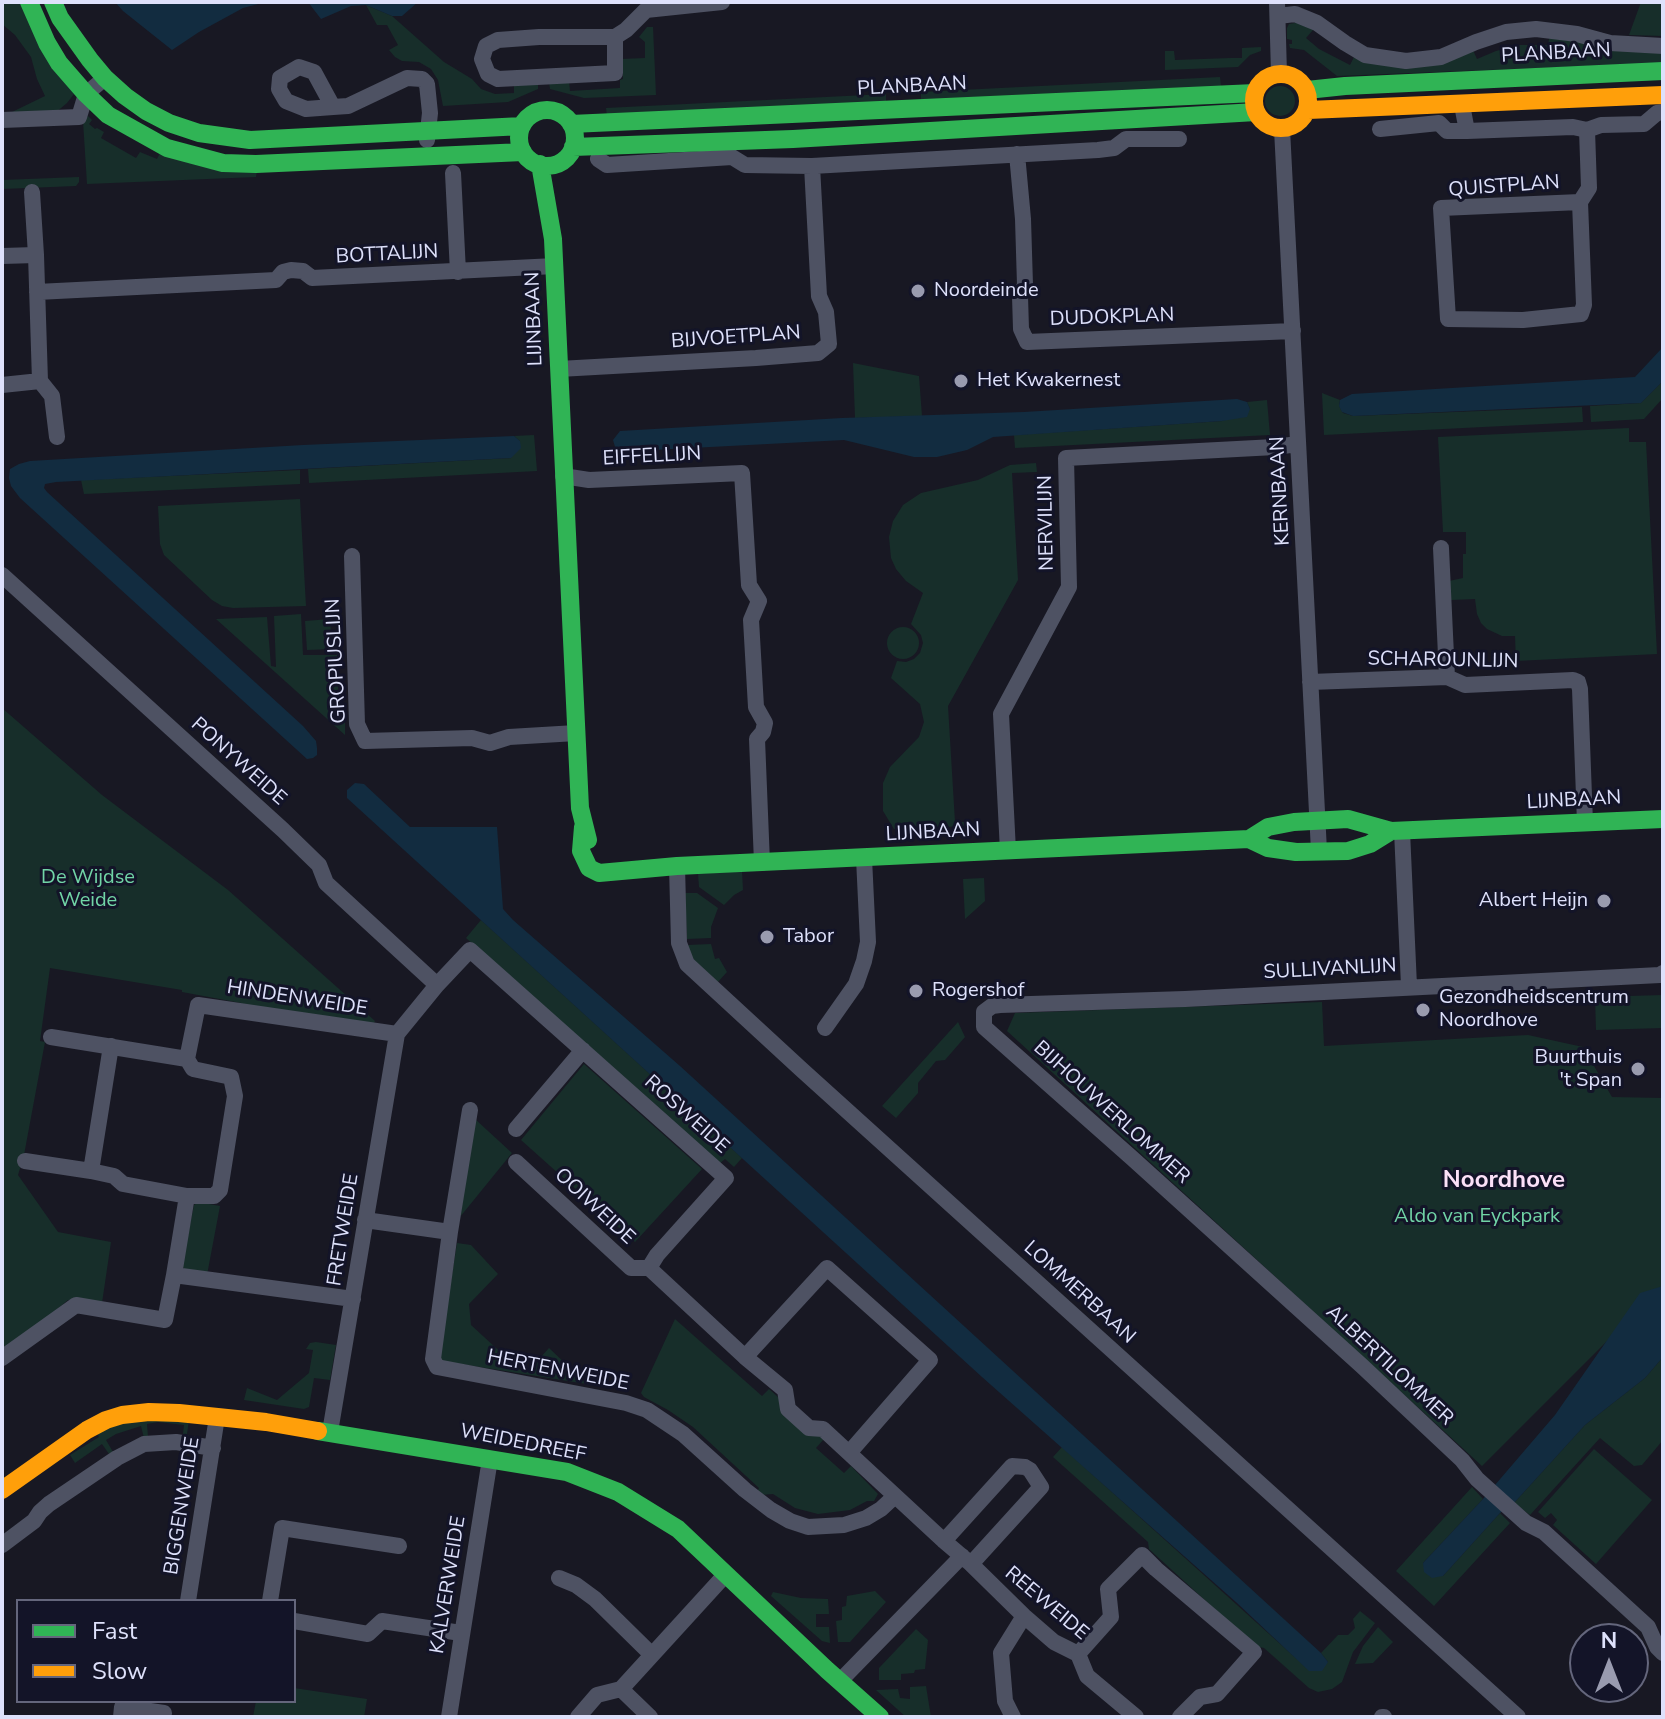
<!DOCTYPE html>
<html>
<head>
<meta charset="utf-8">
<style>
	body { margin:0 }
	#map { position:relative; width:1665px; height:1719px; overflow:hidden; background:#181823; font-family:"Nunito Sans",sans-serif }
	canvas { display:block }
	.frame { position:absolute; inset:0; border:4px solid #dee1fb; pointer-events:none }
	.legend { position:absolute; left:16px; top:1599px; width:280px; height:104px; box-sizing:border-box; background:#131428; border:2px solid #64667c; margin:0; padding:10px 14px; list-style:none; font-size:24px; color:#dee1fb }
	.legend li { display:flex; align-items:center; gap:16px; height:40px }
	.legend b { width:40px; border:2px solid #64667c }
	.north { position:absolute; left:1569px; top:1623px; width:80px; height:80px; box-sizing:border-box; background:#131428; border:2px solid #64667c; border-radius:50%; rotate:0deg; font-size:22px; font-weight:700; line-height:32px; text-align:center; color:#dee1fb }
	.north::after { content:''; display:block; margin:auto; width:28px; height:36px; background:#999baf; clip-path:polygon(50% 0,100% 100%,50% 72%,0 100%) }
</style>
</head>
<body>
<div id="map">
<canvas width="1665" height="1719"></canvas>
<div class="frame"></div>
<ul class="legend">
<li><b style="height:10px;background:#30b455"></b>Fast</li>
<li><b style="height:10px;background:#ff9f0a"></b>Slow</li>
</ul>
<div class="north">N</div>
</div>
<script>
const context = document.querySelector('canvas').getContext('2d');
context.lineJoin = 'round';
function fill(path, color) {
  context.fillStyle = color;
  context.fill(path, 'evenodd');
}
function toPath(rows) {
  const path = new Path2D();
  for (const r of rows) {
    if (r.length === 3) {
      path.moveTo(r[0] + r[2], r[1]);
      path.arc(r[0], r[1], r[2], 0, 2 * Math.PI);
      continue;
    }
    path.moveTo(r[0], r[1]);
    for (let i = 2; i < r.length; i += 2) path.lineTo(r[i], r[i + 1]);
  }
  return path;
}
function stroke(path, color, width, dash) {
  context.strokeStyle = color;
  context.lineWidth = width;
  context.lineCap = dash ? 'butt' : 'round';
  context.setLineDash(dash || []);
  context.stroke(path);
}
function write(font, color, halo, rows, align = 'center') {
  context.font = font + ' "Nunito Sans",sans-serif';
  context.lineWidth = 6;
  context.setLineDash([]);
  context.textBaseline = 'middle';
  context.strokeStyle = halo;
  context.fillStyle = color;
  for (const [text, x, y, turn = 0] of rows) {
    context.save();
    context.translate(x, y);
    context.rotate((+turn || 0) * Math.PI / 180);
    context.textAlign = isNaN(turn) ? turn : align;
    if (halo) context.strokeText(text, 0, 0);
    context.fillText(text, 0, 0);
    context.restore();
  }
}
fill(toPath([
	[2,2,21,2,74,94,67,103,55,113,12,112,45,96,37,79,31,57,15,35,2,24],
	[1641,2,1663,2,1663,36,1629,35],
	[366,5,392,16,444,62,472,79,481,89,495,94,514,93,514,84,538,82,538,89,508,102,443,106,438,80,431,69,419,62,402,61,395,57,389,50,398,45,387,25,377,25],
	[1296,20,1313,30,1306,38,1319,49,1350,65,1355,55,1374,61,1472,48,1477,59,1496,51,1519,45,1548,45,1550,34,1663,52,1663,63,1337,76,1304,50,1290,48,1289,44,1292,44,1292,40,1287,39,1287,28,1289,24,1295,23],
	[647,27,653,27,656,95,584,98,550,89,549,82,569,81,570,91,620,88,620,80,623,79,622,59,645,58,645,42,639,37],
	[1261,47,1261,51,1250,55,1238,67,1165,70,1165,51,1174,51,1175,60,1231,58,1242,58,1242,48],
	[1220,77,1221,87,921,101,921,92],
	[1280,101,15],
	[886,94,886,102,607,116,606,108],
	[88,116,92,120,89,124,95,129,97,128,104,132,101,138,136,158,140,152,157,159,161,151,257,170,256,177,87,184,83,121],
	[79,177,79,182,76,186,2,189,2,180],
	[853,363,919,376,922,416,855,418],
	[1663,381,1663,398,1644,419,1591,422,1590,406,1641,403],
	[1322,393,1340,400,1339,406,1343,413,1353,416,1582,407,1583,422,1324,435],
	[1267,400,1270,435,1015,448,1014,435,1222,421,1250,409,1247,402],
	[1629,428,1629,442,1646,442,1657,654,1516,661,1515,636,1502,636,1487,629,1481,623,1477,614,1475,599,1451,600,1449,581,1463,578,1463,554,1466,554,1466,532,1443,532,1438,437],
	[534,435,537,471,309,483,308,469,511,458,520,441,514,436],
	[1036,463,1037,472,1012,473,1018,580,948,706,955,822,968,822,968,826,894,829,883,811,883,783,890,767,919,737,924,722,920,704,891,678,897,661,906,662,914,659,920,653,923,643,921,635,911,624,923,593,906,581,896,569,891,558,889,537,893,521,903,505,921,493,978,480,1010,465],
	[300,470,300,484,84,494,81,480],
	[300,499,306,606,233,608,222,606,212,600,164,555,160,544,158,506],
	[301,614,303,655,337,655,339,714,345,719,345,735,216,619,267,617,271,666,276,667,274,616],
	[330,619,332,649,307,650,305,621],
	[903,643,16],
	[2,708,102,795,228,890,375,1021,372,1027,243,1005,241,1003,182,992,182,990,50,968,40,1041,45,1042,24,1155,18,1175,58,1232,111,1242,102,1303,68,1300,2,1356],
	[742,871,743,890,734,895,724,905,699,887,698,874],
	[984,878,985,901,965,919,963,879],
	[685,893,697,893,718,908,711,927,711,938,687,939],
	[481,920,742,1158,734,1167,725,1159,719,1164,466,938],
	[711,944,715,959,719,958,727,972,717,983,692,960,688,945],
	[1663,995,1663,1028,1596,1030,1595,997],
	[1322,1002,1324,1046,1528,1035,1583,1047,1612,1097,1663,1098,1663,1285,1482,1466,1007,1031,1015,1013],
	[958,1022,965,1037,945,1060,936,1061,918,1083,918,1093,896,1118,882,1106],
	[584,1064,702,1169,635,1242,521,1140],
	[475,1119,512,1153,460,1217],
	[198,1202,220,1206,207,1275,184,1269,182,1265,194,1205],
	[457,1243,471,1245,498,1274,469,1304,471,1325,520,1370,530,1369,549,1348,587,1384,442,1361,439,1357],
	[675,1319,762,1396,769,1389,817,1432,824,1439,816,1448,844,1473,851,1466,878,1494,874,1501,867,1501,850,1510,818,1514,795,1508,773,1494,760,1495,756,1493,759,1488,693,1427,668,1410,644,1397,641,1393],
	[316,1342,336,1345,330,1380,314,1378,309,1407,304,1409,244,1400,247,1388,277,1400,309,1373,313,1350,306,1349,310,1343],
	[1663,1357,1663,1440,1642,1465,1634,1466,1600,1438,1530,1515,1514,1503,1585,1425,1645,1378],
	[189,1420,187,1434,183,1434,184,1425,158,1422,147,1424,148,1437,144,1438,141,1426,116,1434,106,1440,113,1452,109,1454,102,1444,75,1463,70,1455,99,1437,96,1431,116,1422],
	[1062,1447,1309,1670,1328,1662,1321,1653,1338,1635,1348,1635,1355,1628,1353,1619,1360,1611,1375,1623,1353,1652,1342,1682,1332,1689,1318,1692,1309,1688,1264,1648,1255,1646,1149,1549,1148,1542,1053,1457],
	[1594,1449,1652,1500,1596,1564,1553,1525,1557,1520,1551,1513,1545,1518,1538,1512],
	[1472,1487,1483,1499,1423,1563,1443,1576,1500,1513,1510,1523,1434,1606,1396,1571],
	[875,1591,886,1602,850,1642,838,1642,836,1621,842,1620,842,1607,846,1606,847,1596],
	[773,1592,801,1598,828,1599,829,1614,816,1614,816,1627,829,1627,830,1643,822,1641,771,1596],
	[1378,1627,1393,1642,1373,1663,1355,1664,1363,1646],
	[916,1629,928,1640,925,1669,915,1670,914,1673,901,1674,901,1680,879,1680,879,1668],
	[926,1686,931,1717,906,1717,876,1690,898,1689,900,1698,910,1699,910,1687],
	[294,1688,367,1699,364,1717,253,1717,256,1701,294,1701]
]), '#172e2a');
fill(toPath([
	[115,2,266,2,243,8,199,32,172,50,123,11],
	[308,2,418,2,402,16,392,16,366,5,351,6,321,19],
	[1663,347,1663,381,1641,403,1353,416,1342,412,1339,406,1340,400,1352,394,1635,377],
	[1237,399,1247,402,1250,409,1247,417,1222,421,993,437,967,450,937,457,914,457,844,440,634,451,616,450,613,440,620,431,842,418,1024,412],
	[514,436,520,441,521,448,511,458,56,482,45,484,44,488,47,492,303,726,316,741,317,748,317,755,313,758,307,759,20,498,11,486,9,478,10,469,19,464,30,461,303,445],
	[355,783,364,784,410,827,497,827,503,909,513,920,680,1066,1321,1653,1328,1662,1322,1671,1309,1671,1237,1603,982,1377,347,798,347,790],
	[1663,1286,1663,1357,1645,1378,1585,1425,1514,1503,1500,1513,1443,1576,1432,1578,1424,1572,1423,1563,1483,1499,1555,1415,1640,1293]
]), '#122c40');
stroke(toPath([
	[1277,2,1279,74],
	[1278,16,1295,14,1317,23,1345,43,1365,55,1406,61,1441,57,1476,42,1506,32,1536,29,1577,34,1610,43,1663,46],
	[615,37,539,37,498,40,486,46,482,59,488,74,498,79,615,73,615,37,626,30,646,10,722,2],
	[1462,105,1467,131,1573,127,1587,130,1601,125,1644,124,1657,113,1663,112],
	[333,107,306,109,286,101,279,89,280,78,299,67,314,72,333,107,348,106,407,78,422,79,427,84,430,113,427,140],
	[2,120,79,117,86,94,105,78],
	[1282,129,1319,851],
	[1380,129,1439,123,1447,131,1467,131],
	[1017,154,1023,219,1025,285,1020,296,1021,329,1027,342,1293,331],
	[598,159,607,165,732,157,745,165,812,166,1098,150,1114,148,1126,139,1179,139],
	[453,173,458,272],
	[32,192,36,255,40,381,52,396,57,437],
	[1580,202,1441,208,1448,319,1523,320,1581,314,1584,305,1580,202,1589,188,1587,130],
	[2,256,36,255],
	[37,292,276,280,283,272,291,270,303,271,312,278,555,266],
	[559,369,756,358,818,353,829,344,826,312,819,296,812,166],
	[2,385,40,381],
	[563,476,589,480,742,473,749,585,759,601,751,620,756,707,765,723,763,732,757,739,762,863],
	[1441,548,1447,677],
	[352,556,357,724,365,741,472,738,490,743,509,737,576,733],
	[2,575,283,830,319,865,326,883,437,985],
	[1310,682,1447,677,1465,685,1573,680,1578,682,1580,689,1585,823],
	[1402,831,1409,986],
	[1008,851,1001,714,1069,587,1066,458,1275,447,1298,444],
	[677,866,679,943,687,964,802,1070,1518,1717],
	[1663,973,1660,975,1185,999,1000,1005,992,1006,984,1012,984,1027,1132,1158,1362,1366,1462,1460,1477,1479,1526,1523,1544,1532,1648,1627,1657,1647,1663,1653],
	[825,1028,856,984,864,961,868,942,864,858],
	[51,1037,187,1059],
	[516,1129,583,1050],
	[25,1161,91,1171,114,1176,123,1184,187,1196,214,1196,220,1190,235,1096,231,1077,193,1069,187,1059,198,1005,397,1034],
	[516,1162,631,1268,649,1268],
	[91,1171,111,1046],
	[187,1196,174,1275,353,1299],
	[365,1220,450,1232,433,1359,437,1367,626,1403,647,1410,683,1434,745,1490,771,1510,790,1521,808,1527,844,1525,866,1518,881,1509,895,1496],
	[450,1232,470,1110],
	[745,1357,827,1268,930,1360,849,1453],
	[2,1358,76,1305,165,1320,174,1275],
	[330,1432,397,1034,437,985,470,950,726,1178,657,1255,649,1268,745,1357,785,1390,788,1409,809,1428,823,1429,944,1541,971,1564,1024,1616,1054,1642,1078,1654,1087,1676,1136,1717],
	[944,1541,1012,1466,1025,1467,1030,1470,1041,1487,971,1564],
	[2,1545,34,1521,40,1512,49,1504,117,1458,144,1444,176,1442,213,1448],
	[559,1578,576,1585,595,1599,651,1654],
	[188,1601,217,1417],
	[270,1601,282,1528,399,1546],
	[294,1621,368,1634,382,1621,461,1633],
	[1078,1654,1111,1617,1108,1589,1142,1555,1156,1569,1254,1652,1217,1694,1200,1697,1180,1717],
	[840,1681,962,1556],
	[621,1689,650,1717],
	[121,1717,122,1707,164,1713],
	[449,1717,490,1459],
	[578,1717,597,1695,621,1689,726,1574],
	[1013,1717,1005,1701,1001,1653,1024,1616],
	[1382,1717,1384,1717]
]), '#4e5263', 16);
stroke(toPath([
	[29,2,47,43,59,63,86,94,108,115,167,148,223,163,256,164,523,152],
	[53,2,60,18,90,60,105,78,125,96,146,111,169,123,199,133,250,140,522,126],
	[1307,90,1345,86,1663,71],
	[547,138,28],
	[571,124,1255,93],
	[573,147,793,139,1256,112],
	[540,164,553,239,580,808,588,840],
	[583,827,581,851,589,868,599,873,677,866,1249,839,1268,848,1296,852,1348,851,1370,844,1391,831],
	[1249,839,1268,827,1294,822,1348,819,1391,831,1663,819],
	[318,1431,567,1472,618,1492,678,1529,827,1670,880,1717]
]), '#30b455', 18);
stroke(toPath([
	[1281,101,27],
	[1308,110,1663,95],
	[2,1490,87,1430,106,1420,122,1415,149,1412,179,1413,266,1422,318,1431]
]), '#ff9f0a', 18);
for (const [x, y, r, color] of [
	[918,291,8,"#999baf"],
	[961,381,8,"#999baf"],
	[1604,901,8,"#999baf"],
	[767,937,8,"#999baf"],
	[916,991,8,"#999baf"],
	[1423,1010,8,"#999baf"],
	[1638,1069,8,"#999baf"]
]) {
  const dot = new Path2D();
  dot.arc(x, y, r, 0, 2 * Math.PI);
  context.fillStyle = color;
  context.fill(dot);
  stroke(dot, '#131428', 3);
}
write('20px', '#dee1fb', '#131428', [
	["PLANBAAN",1556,54,-3],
	["PLANBAAN",912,87,-3],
	["QUISTPLAN",1504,187,-4],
	["BOTTALIJN",387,255,-3],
	["DUDOKPLAN",1112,318,-2],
	["LIJNBAAN",535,319,-92],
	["BIJVOETPLAN",736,338,-4],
	["EIFFELLIJN",652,457,-3],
	["KERNBAAN",1281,491,-93],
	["NERVILIJN",1047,523,-91],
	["GROPIUSLIJN",337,661,-93],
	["SCHAROUNLIJN",1443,661,1],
	["PONYWEIDE",238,762,42],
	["LIJNBAAN",1574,801,-3],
	["LIJNBAAN",933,833,-3],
	["SULLIVANLIJN",1330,970,-3],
	["HINDENWEIDE",297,999,9],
	["BIJHOUWERLOMMER",1111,1113,42],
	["ROSWEIDE",686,1115,42],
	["OOIWEIDE",594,1207,43],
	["FRETWEIDE",344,1230,-81],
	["LOMMERBAAN",1079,1293,42],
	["ALBERTILOMMER",1389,1366,43],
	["HERTENWEIDE",558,1371,11],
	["WEIDEDREEF",523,1444,11],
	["BIGGENWEIDE",183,1506,-81],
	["KALVERWEIDE",449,1585,-81],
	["REEWEIDE",1046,1604,40]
]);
write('20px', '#dee1fb', '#131428', [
	["Noordeinde",934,291],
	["Het Kwakernest",977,381],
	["Albert Heijn",1588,901,"right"],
	["Tabor",783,937],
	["Rogershof",932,991],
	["Gezondheidscentrum",1439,998],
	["Noordhove",1439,1021],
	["Buurthuis",1622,1058,"right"],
	["'t Span",1622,1081,"right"]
], 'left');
write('20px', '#71d4a6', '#131428', [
	["De Wijdse",88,878],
	["Weide",88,901],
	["Aldo van Eyckpark",1477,1217]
]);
write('bold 24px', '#fbe0f7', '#131428', [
	["Noordhove",1504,1181]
]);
</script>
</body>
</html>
